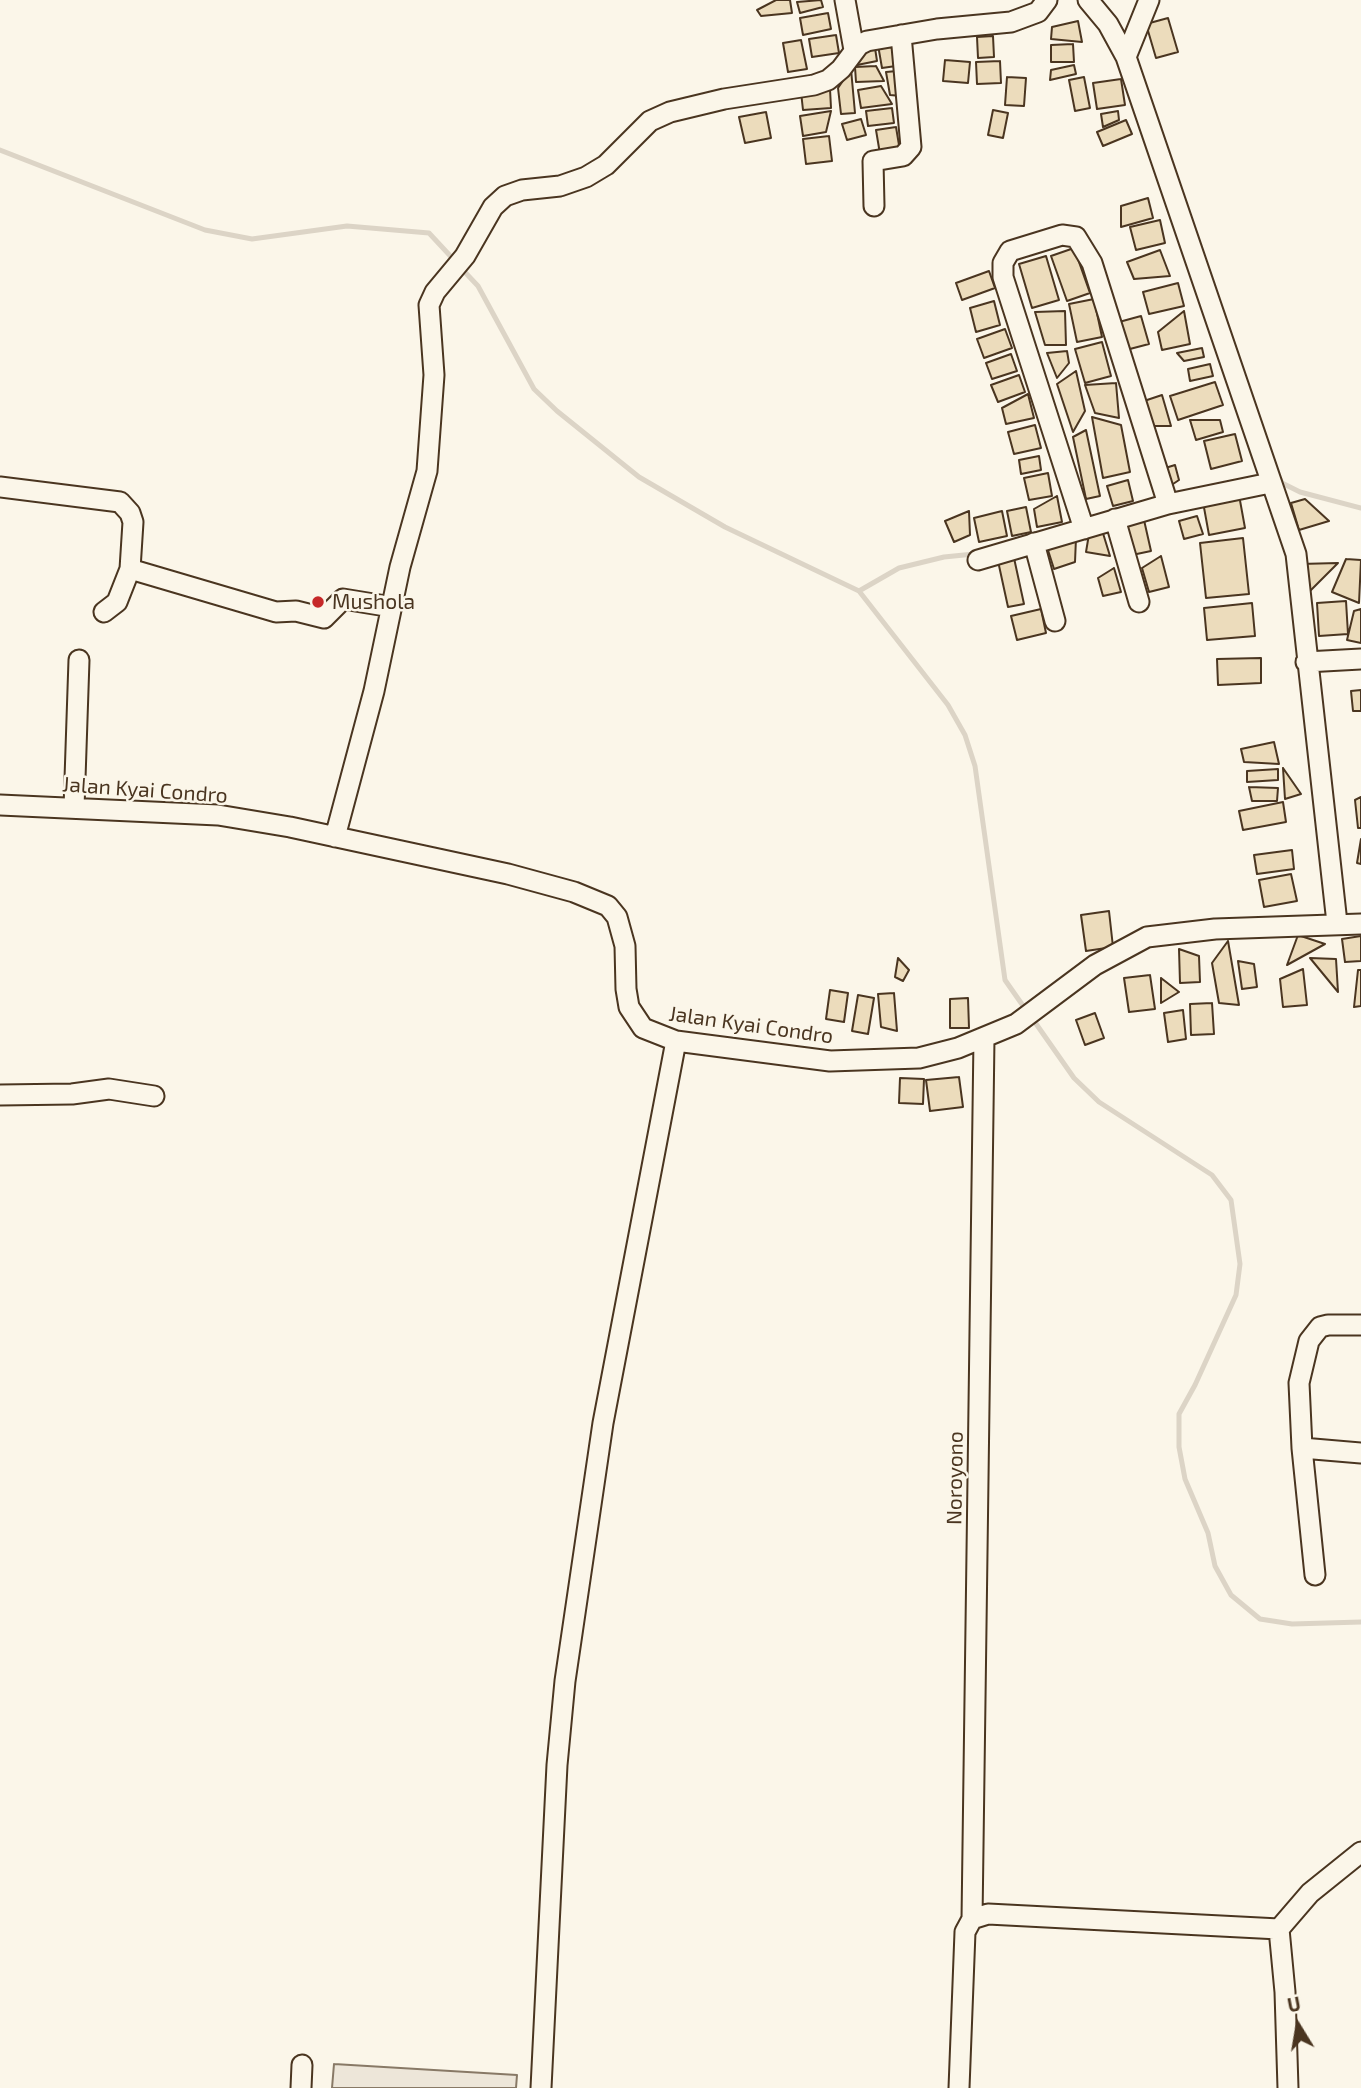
<!DOCTYPE html>
<html>
<head>
<meta charset="utf-8">
<style>
	body { margin:0 }
	#map { position:relative; width:1361px; height:2088px; overflow:hidden; background:#fbf6e9; font-family:"Exo 2",sans-serif }
	canvas { display:block }
	.north { position:absolute; left:1263px; top:1990px; width:70px; height:70px; -webkit-text-stroke:5px #fbf6e9; paint-order:stroke; rotate:349deg; font-size:19px; font-weight:700; line-height:28px; text-align:center; color:#4a3520 }
	.north::after { content:''; display:block; margin:auto; width:24px; height:32px; background:#4a3520; clip-path:polygon(50% 0,100% 100%,50% 72%,0 100%) }
</style>
</head>
<body>
<div id="map">
<canvas width="1361" height="2088"></canvas>
<div class="north">U</div>
</div>
<script>
const context = document.querySelector('canvas').getContext('2d');
context.lineJoin = 'round';
function fill(path, color) {
  context.fillStyle = color;
  context.fill(path, 'evenodd');
}
function toPath(rows) {
  const path = new Path2D();
  for (const r of rows) {
    path.moveTo(r[0], r[1]);
    for (let i = 2; i < r.length; i += 2) path.lineTo(r[i], r[i + 1]);
  }
  return path;
}
function stroke(path, color, width, dash) {
  context.strokeStyle = color;
  context.lineWidth = width;
  context.lineCap = dash ? 'butt' : 'round';
  context.setLineDash(dash || []);
  context.stroke(path);
}
function write(font, color, halo, rows, align = 'center') {
  context.font = font + ' "Exo 2",sans-serif';
  context.lineWidth = 5;
  context.setLineDash([]);
  context.textBaseline = 'middle';
  context.strokeStyle = halo;
  context.fillStyle = color;
  for (const [text, x, y, turn = 0] of rows) {
    context.save();
    context.translate(x, y);
    context.rotate((+turn || 0) * Math.PI / 180);
    context.textAlign = isNaN(turn) ? turn : align;
    if (halo) context.strokeText(text, 0, 0);
    context.fillText(text, 0, 0);
    context.restore();
  }
}
const green = toPath([
	[334,2064,517,2075,516,2088,332,2088,334,2064]
]);
fill(green, '#ede6d9');
stroke(green, '#887966', 2);
stroke(toPath([
	[0,150,205,230,252,239,347,226,429,233,455,261],
	[461,268,478,286,534,389,557,411,639,477,725,527,859,591,948,705,965,735,975,766,1005,980,1026,1010],
	[1280,479,1282,483,1300,492,1361,508],
	[859,591,899,568,944,557,974,554],
	[1032,1018,1074,1078,1099,1102,1212,1175,1231,1200,1240,1264,1236,1295,1195,1385,1179,1414,1179,1447,1185,1479,1208,1533,1215,1566,1231,1595,1260,1619,1292,1624,1361,1622]
]), '#dcd4c6', 5);
const building = toPath([
	[776,0,790,0,792,13,761,16,757,10,776,0],
	[821,0,823,7,800,13,797,2,821,0],
	[828,13,831,29,803,35,800,18,828,13],
	[1168,18,1178,52,1156,58,1146,24,1168,18],
	[1078,21,1082,42,1051,39,1052,27,1078,21],
	[836,35,839,53,812,57,809,39,836,35],
	[993,36,994,57,978,58,977,37,993,36],
	[801,40,807,69,788,72,783,43,801,40],
	[892,42,896,66,882,68,878,45,892,42],
	[1073,44,1074,62,1051,62,1051,45,1073,44],
	[875,48,877,61,857,65,859,50,875,48],
	[945,60,970,62,968,83,943,81,945,60],
	[1000,61,1001,83,977,84,976,62,1000,61],
	[1074,65,1076,74,1050,80,1051,70,1074,65],
	[876,66,884,81,856,82,855,67,876,66],
	[851,69,855,113,841,114,838,88,851,69],
	[897,71,901,96,890,95,886,72,897,71],
	[1007,77,1026,78,1024,106,1005,105,1007,77],
	[1084,77,1090,108,1075,111,1069,80,1084,77],
	[1121,79,1125,105,1097,109,1093,83,1121,79],
	[881,86,892,104,861,108,858,90,881,86],
	[830,89,831,108,803,110,801,92,830,89],
	[892,108,894,123,868,126,866,111,892,108],
	[993,110,1008,113,1003,138,988,135,993,110],
	[831,111,826,132,803,136,800,116,831,111],
	[1118,111,1119,120,1103,127,1101,114,1118,111],
	[766,112,771,138,745,143,739,117,766,112],
	[861,119,866,135,847,140,842,124,861,119],
	[1126,120,1132,134,1103,146,1097,132,1126,120],
	[896,127,900,151,880,154,876,130,896,127],
	[829,136,832,161,806,164,803,139,829,136],
	[1148,198,1153,218,1121,227,1121,206,1148,198],
	[1160,220,1165,243,1136,250,1130,227,1160,220],
	[1074,248,1090,293,1067,301,1051,256,1074,248],
	[1160,250,1170,276,1134,279,1127,262,1160,250],
	[1046,256,1059,300,1032,308,1019,264,1046,256],
	[989,271,995,288,962,300,956,283,989,271],
	[1178,283,1184,306,1149,314,1143,292,1178,283],
	[1094,299,1102,337,1077,342,1069,304,1094,299],
	[994,301,1000,325,976,332,970,308,994,301],
	[1065,311,1066,345,1045,345,1035,312,1065,311],
	[1184,311,1190,344,1162,350,1158,332,1184,311],
	[1141,316,1149,344,1126,350,1119,322,1141,316],
	[1005,329,1012,348,984,358,977,339,1005,329],
	[1102,342,1111,376,1085,383,1075,349,1102,342],
	[1202,348,1204,357,1184,361,1177,353,1202,348],
	[1067,351,1069,363,1057,378,1047,353,1067,351],
	[1011,354,1017,371,992,379,986,363,1011,354],
	[1210,364,1213,376,1190,381,1188,369,1210,364],
	[1076,371,1085,411,1073,432,1057,384,1076,371],
	[1019,375,1025,392,998,402,991,385,1019,375],
	[1215,382,1223,405,1178,420,1170,396,1215,382],
	[1116,383,1119,418,1095,413,1085,385,1116,383],
	[1028,394,1034,418,1006,424,1002,408,1028,394],
	[1162,395,1171,426,1151,426,1144,401,1162,395],
	[1092,417,1121,425,1130,472,1103,478,1092,417],
	[1190,420,1220,420,1223,432,1196,440,1190,420],
	[1035,425,1041,448,1014,454,1008,432,1035,425],
	[1086,430,1100,496,1086,499,1073,437,1086,430],
	[1235,434,1242,461,1211,469,1204,441,1235,434],
	[1039,456,1041,470,1021,474,1019,460,1039,456],
	[1175,465,1179,480,1167,488,1162,469,1175,465],
	[1048,473,1052,496,1029,500,1024,478,1048,473],
	[1128,480,1133,501,1113,506,1107,486,1128,480],
	[1239,495,1245,528,1209,535,1203,502,1239,495],
	[1057,496,1062,522,1037,527,1034,509,1057,496],
	[1305,499,1329,521,1299,530,1291,503,1305,499],
	[1026,507,1031,532,1012,536,1007,511,1026,507],
	[969,511,970,535,954,542,945,521,969,511],
	[1002,511,1007,536,979,542,974,518,1002,511],
	[1197,516,1203,534,1184,539,1179,521,1197,516],
	[1144,520,1151,551,1132,555,1126,525,1144,520],
	[1102,530,1110,556,1086,552,1089,534,1102,530],
	[1076,538,1075,562,1054,569,1047,547,1076,538],
	[1243,538,1249,594,1206,598,1200,543,1243,538],
	[1161,556,1169,587,1149,592,1142,568,1161,556],
	[1014,558,1024,604,1008,607,998,561,1014,558],
	[1346,559,1361,560,1359,603,1332,592,1346,559],
	[1338,563,1310,591,1300,564,1338,563],
	[1114,568,1121,592,1103,596,1098,578,1114,568],
	[1346,601,1348,634,1319,636,1317,603,1346,601],
	[1252,603,1255,636,1207,640,1204,608,1252,603],
	[1041,609,1046,633,1017,640,1011,616,1041,609],
	[1361,609,1361,643,1347,640,1354,611,1361,609],
	[1261,658,1261,683,1218,685,1217,659,1261,658],
	[1361,690,1361,711,1353,711,1351,691,1361,690],
	[1274,742,1279,764,1244,762,1241,749,1274,742],
	[1283,768,1301,794,1285,799,1283,768],
	[1278,769,1278,780,1247,782,1247,771,1278,769],
	[1249,787,1278,788,1277,801,1252,801,1249,787],
	[1361,797,1361,828,1358,828,1355,800,1361,797],
	[1283,802,1286,822,1243,830,1239,811,1283,802],
	[1361,839,1361,864,1357,863,1361,839],
	[1292,850,1294,869,1257,874,1254,855,1292,850],
	[1291,874,1297,901,1264,907,1259,880,1291,874],
	[1109,911,1113,947,1086,951,1081,915,1109,911],
	[1298,935,1325,944,1287,965,1298,935],
	[1361,936,1361,961,1345,962,1342,939,1361,936],
	[1228,941,1239,1005,1219,1003,1212,963,1228,941],
	[1179,949,1199,956,1200,982,1180,983,1179,949],
	[898,958,909,970,903,981,895,977,898,958],
	[1310,958,1336,959,1338,992,1310,958],
	[1238,961,1254,964,1257,987,1242,989,1238,961],
	[1303,969,1307,1005,1283,1007,1280,979,1303,969],
	[1358,970,1361,970,1361,1006,1354,1007,1358,970],
	[1150,975,1155,1009,1129,1012,1124,978,1150,975],
	[1161,978,1179,992,1161,1003,1161,978],
	[830,990,848,993,844,1022,826,1019,830,990],
	[894,993,897,1031,881,1027,878,994,894,993],
	[858,995,874,998,868,1034,852,1031,858,995],
	[968,998,969,1028,950,1028,950,999,968,998],
	[1212,1003,1214,1034,1191,1035,1190,1004,1212,1003],
	[1183,1010,1186,1039,1168,1042,1164,1013,1183,1010],
	[1095,1013,1104,1038,1085,1045,1076,1020,1095,1013],
	[959,1077,963,1107,930,1111,926,1080,959,1077],
	[900,1078,924,1079,923,1104,899,1103,900,1078]
]);
fill(building, '#ecdcbc');
stroke(building, '#4a3520', 2);
const minor = toPath([
	[845,0,854,50],
	[1088,0,1108,24,1126,57,1296,554,1337,923],
	[1126,57,1149,0],
	[874,206,873,161,903,156,911,147,901,35],
	[0,487,120,502,130,513,133,522,130,569,276,612,296,611,324,618,343,599,392,607],
	[1115,519,1139,602],
	[1084,529,1003,277,1003,263,1010,251,1062,235,1076,237,1092,263,1168,504],
	[1034,543,1055,621],
	[978,560,1168,504,1270,483],
	[104,612,117,602,130,569],
	[1306,662,1361,659],
	[0,805,218,815,290,827,508,874,574,892,608,906,617,917,625,946,626,989,629,1007,643,1028,676,1041,830,1061,919,1058,958,1048,1016,1024,1095,965,1147,937,1215,929,1361,924],
	[74,808,79,660],
	[335,837,374,691,400,567,427,471,434,375,429,305,435,292,465,256,493,207,505,196,522,190,560,186,586,177,606,165,650,121,670,112,724,99,814,85,828,80,841,69,859,45,867,41,937,29,1011,22,1038,12,1047,0],
	[0,1095,72,1094,109,1089,154,1096],
	[1302,1448,1299,1383,1309,1341,1320,1327,1328,1325,1361,1325],
	[1315,1575,1302,1448,1361,1453],
	[972,1919,988,1914,1279,1929],
	[301,2088,302,2065],
	[541,2088,557,1765,565,1681,603,1423,676,1041],
	[959,2088,965,1932,972,1919,984,1038],
	[1288,2088,1285,1992,1279,1929,1310,1893,1361,1852]
]);
stroke(minor, '#4a3520', 23);
stroke(minor, '#fbf6e9', 19);
for (const [x, y, r, color] of [
	[318,602,7,"#c62828"]
]) {
  const dot = new Path2D();
  dot.arc(x, y, r, 0, 2 * Math.PI);
  context.fillStyle = color;
  context.fill(dot);
  stroke(dot, '#fbf6e9', 2.5);
}
write('21px', '#4a3520', '#fbf6e9', [
	["Mushola",332,602]
], 'left');
write('21px', '#4a3520', '#fbf6e9', [
	["Jalan Kyai Condro",145,790,4],
	["Jalan Kyai Condro",751,1025,8],
	["Noroyono",955,1478,-89]
]);
</script>
</body>
</html>
